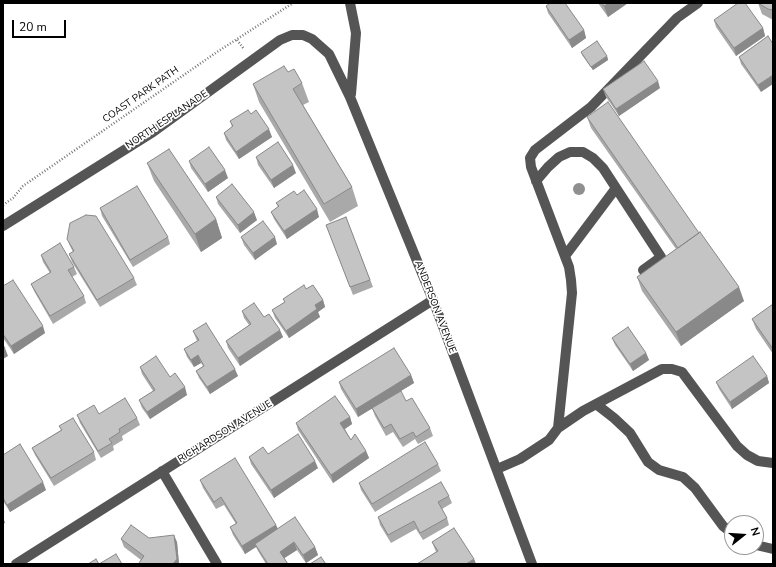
<!DOCTYPE html>
<html>
<head>
<meta charset="utf-8">
<style>
	body { margin:0 }
	#map { position:relative; width:776px; height:567px; overflow:hidden; background:#fff; font-family:"Nunito Sans",sans-serif }
	canvas { display:block }
	.frame { position:absolute; inset:0; border:4px solid #000; pointer-events:none }
	.north { position:absolute; left:724px; top:515px; width:40px; height:40px; box-sizing:border-box; background:#fff; border:1px solid #999; border-radius:50%; rotate:73deg; font-size:11px; font-weight:700; line-height:16px; text-align:center; color:#000 }
	.north::after { content:''; display:block; margin:auto; width:14px; height:18px; background:#000; clip-path:polygon(50% 0,100% 100%,50% 72%,0 100%) }
	.scale { position:absolute; left:12px; top:20px; width:54px; height:18px; box-sizing:border-box; border:2px solid #000; border-top:0; padding-left:5px; font-size:12px; line-height:14px; white-space:nowrap; color:#000; -webkit-text-stroke:3px #fff; paint-order:stroke }
</style>
</head>
<body>
<div id="map">
<canvas width="776" height="567"></canvas>
<div class="frame"></div>
<div class="north">N</div>
<div class="scale">20 m</div>
</div>
<script>
const context = document.querySelector('canvas').getContext('2d');
context.lineJoin = 'round';
function toPath(rows) {
  const path = new Path2D();
  for (const r of rows) {
    path.moveTo(r[0], r[1]);
    for (let i = 2; i < r.length; i += 2) path.lineTo(r[i], r[i + 1]);
  }
  return path;
}
function stroke(path, color, width, dash) {
  context.strokeStyle = color;
  context.lineWidth = width;
  context.lineCap = dash ? 'butt' : 'round';
  context.setLineDash(dash || []);
  context.stroke(path);
}
function fill(path, color) {
  context.fillStyle = color;
  context.fill(path, 'evenodd');
}
function write(font, color, halo, rows, align = 'center') {
  context.font = font + ' "Nunito Sans",sans-serif';
  context.lineWidth = 3.5;
  context.setLineDash([]);
  context.textBaseline = 'middle';
  context.strokeStyle = halo;
  context.fillStyle = color;
  for (const [text, x, y, turn = 0] of rows) {
    context.save();
    context.translate(x, y);
    context.rotate((+turn || 0) * Math.PI / 180);
    context.textAlign = isNaN(turn) ? turn : align;
    if (halo) context.strokeText(text, 0, 0);
    context.fillText(text, 0, 0);
    context.restore();
  }
}
stroke(toPath([
	[237,40,244,49],
	[3,205,13,198,23,186,217,52,293,3]
]), '#777', 2.5, [1, 2]);
stroke(toPath([
	[350,3,356,33,351,94],
	[536,181,548,167,559,157,570,152,583,152,593,158,603,168,661,257,643,270],
	[3,226,153,132,280,40,292,35,303,35,312,39,329,54,350,97,433,300,532,564],
	[565,256,616,188],
	[596,404,614,418,630,433,648,462,659,470,683,477,695,488,723,526,732,533],
	[558,428,572,293,571,280,569,267,531,167,530,158,535,150,591,107,677,18,698,3],
	[497,469,520,459,549,440,558,428,583,411,662,369,672,369,682,372,737,446,747,455,758,461,773,463],
	[162,471,217,564],
	[756,545,773,549],
	[16,564,433,300]
]), '#555', 10);
context.fillStyle = '#8f8f8f';
for (const [x, y] of [
	[579,189]
]) {
  context.beginPath();
  context.arc(x, y, 6, 0, 2 * Math.PI);
  context.fill();
}
fill(toPath([
	[598,3,628,3,608,17],
	[758,3,773,3,773,20,762,14],
	[546,6,584,30,586,38,572,48,548,13],
	[714,20,763,28,765,36,736,56,716,27],
	[768,36,761,92,741,64,739,57],
	[581,52,607,56,608,60,593,70,582,55],
	[288,72,302,83,309,102,303,105,352,187,358,206,330,222,259,102,253,84],
	[660,88,619,116,606,97,603,89],
	[251,114,272,137,239,159,226,140,224,133,232,127,230,121],
	[587,117,744,301,681,346,642,291,637,277,676,249,591,128],
	[256,157,296,173,274,188,258,165],
	[189,161,228,178,208,192,191,168],
	[147,163,216,219,222,238,201,252,154,181],
	[297,195,319,217,287,239,274,219,271,212,278,207,276,203],
	[216,197,257,220,240,233,218,204],
	[100,208,168,237,170,244,133,267,102,216],
	[346,217,373,287,353,295,326,225],
	[241,237,277,244,255,260,244,245],
	[67,239,134,278,137,285,100,307,72,262,69,254,73,252,70,246],
	[41,255,74,267,77,274,72,277,84,296,86,303,53,324,34,291,31,284,50,273,43,262],
	[3,286,45,333,14,354,3,338],
	[306,289,323,300,325,307,318,312,320,317,289,338,275,318,272,310,285,302,283,299],
	[773,304,773,354,756,329,752,319],
	[242,311,264,317,283,337,240,366,228,348,226,341,249,325,244,318],
	[193,331,238,376,210,394,199,378,196,371,203,366,201,363,194,367,187,357,184,349,197,341],
	[612,338,646,353,649,360,633,371,615,345],
	[140,367,170,377,187,395,150,419,142,408,139,400,153,391,142,374],
	[411,375,414,383,358,417,341,389,339,382],
	[767,376,769,383,732,409,719,389,716,382],
	[406,401,430,428,433,436,418,444,415,439,403,447,393,432,386,436,375,416,372,408],
	[99,414,137,418,140,425,122,436,123,440,113,446,114,450,101,458,80,423,77,415],
	[350,417,352,424,345,429,351,440,366,451,369,458,333,483,298,430,296,423],
	[59,426,94,452,96,460,54,486,35,455,32,448,61,430],
	[268,454,318,468,274,498,251,464,249,457],
	[3,455,46,490,10,512,3,501],
	[438,464,441,471,375,512,361,490,359,483],
	[200,480,276,525,278,529,315,547,318,555,306,563,297,550,284,558,288,564,266,564,258,551,256,547,245,554,233,535,230,527,236,524,224,505,216,509,203,488],
	[449,496,452,503,442,509,447,518,449,525,423,540,416,529,391,543,380,525,378,517],
	[149,538,177,542,179,564,139,564,139,563,141,560,124,547,121,539],
	[432,542,474,559,476,564,417,564,436,552]
]), '#a9a9a9');
fill(toPath([
	[609,3,628,3,608,17,604,6],
	[763,28,765,36,736,56,734,48],
	[584,30,586,38,572,48,569,40],
	[607,56,608,60,593,70,591,67],
	[773,75,773,84,761,92,758,85],
	[658,81,660,88,619,116,616,109],
	[269,129,272,137,239,159,236,152],
	[293,165,296,173,274,188,271,180],
	[225,170,228,178,208,192,205,184],
	[317,209,319,217,287,239,284,231],
	[254,212,257,220,240,233,238,225],
	[216,219,222,238,201,252,195,234],
	[275,237,277,244,255,260,253,253],
	[739,287,744,301,681,346,676,332],
	[323,300,325,307,318,312,320,317,289,338,286,331,315,305],
	[43,326,45,333,14,354,11,346],
	[280,330,283,337,240,366,238,358],
	[5,348,8,356,3,359,3,350],
	[646,353,649,360,633,371,630,364],
	[198,355,201,363,194,367,191,360],
	[235,369,238,376,210,394,207,387],
	[411,375,414,383,358,417,356,409],
	[767,376,769,383,732,409,730,402],
	[185,387,187,395,150,419,147,412],
	[350,417,352,424,343,430,340,423],
	[366,451,369,458,333,483,331,475],
	[315,461,318,468,274,498,271,490],
	[43,482,46,490,10,512,7,505],
	[3,517,5,523,3,524],
	[276,525,279,532,255,544,256,547,245,554,242,546],
	[174,535,177,542,179,564,173,564],
	[294,542,297,550,283,559,280,552],
	[315,547,318,555,306,563,303,555],
	[474,559,476,564,466,564]
]), '#898989');
const building = toPath([
	[550,3,565,3,584,30,569,40,546,6,550,3],
	[602,3,609,3,604,6,602,3],
	[738,3,745,3,763,28,734,48,714,20,738,3],
	[758,3,773,3,773,10,768,9,758,3],
	[768,36,773,44,773,75,758,85,739,57,768,36],
	[597,41,607,56,591,67,581,52,597,41],
	[644,61,658,81,616,109,603,89,644,61],
	[284,66,288,72,294,69,302,83,293,89,352,187,324,204,253,84,284,66],
	[608,102,699,233,678,248,587,117,608,102],
	[248,110,251,114,256,110,269,129,236,152,224,133,233,126,230,121,248,110],
	[278,142,293,165,271,180,256,157,278,142],
	[209,147,225,170,205,184,189,161,209,147],
	[169,149,216,219,195,234,147,163,169,149],
	[232,184,254,212,238,225,216,197,232,184],
	[137,186,168,237,130,260,100,208,137,186],
	[304,190,317,209,284,231,271,212,279,206,276,203,294,191,297,195,304,190],
	[86,215,96,216,134,278,97,300,69,254,74,251,67,239,70,223,86,215],
	[346,217,370,280,350,287,326,225,346,217],
	[263,221,275,237,253,253,241,237,263,221],
	[700,232,739,287,676,332,637,277,700,232],
	[60,243,74,267,68,270,84,296,50,316,31,284,51,272,41,255,60,243],
	[13,280,43,326,11,346,3,334,3,286,13,280],
	[304,285,306,289,313,285,323,300,315,305,317,309,286,331,272,310,285,302,283,299,304,285],
	[254,303,264,317,269,314,280,330,238,358,226,341,251,324,242,311,254,303],
	[773,304,773,349,752,319,773,304],
	[206,323,235,369,207,387,196,371,204,366,198,355,191,360,184,349,199,340,193,331,206,323],
	[628,327,646,353,630,364,612,338,628,327],
	[3,345,5,348,3,350,3,345],
	[394,348,411,375,356,409,339,382,394,348],
	[156,356,170,377,175,373,185,387,147,412,139,400,155,390,140,367,156,356],
	[753,356,767,376,730,402,716,382,753,356],
	[401,391,406,401,412,398,430,428,416,437,413,432,400,439,391,424,384,428,372,408,401,391],
	[335,396,350,417,340,423,351,440,355,434,366,451,331,475,296,423,335,396],
	[125,398,137,418,119,429,120,432,109,439,112,443,98,451,77,415,94,405,99,414,125,398],
	[73,418,94,452,51,478,32,448,62,430,59,426,73,418],
	[298,434,315,461,271,490,249,457,263,447,268,454,298,434],
	[425,442,438,464,372,504,359,483,425,442],
	[20,444,43,482,7,505,3,498,3,455,20,444],
	[235,458,276,525,242,546,230,527,237,523,221,497,214,502,200,480,235,458],
	[441,482,449,496,438,502,447,518,420,533,414,521,388,535,378,517,441,482],
	[295,517,315,547,303,555,294,542,280,552,288,564,268,564,255,544,295,517],
	[131,525,149,538,174,535,177,559,173,564,140,564,139,563,144,556,121,539,131,525],
	[454,528,474,559,466,564,417,564,438,551,432,542,454,528],
	[116,554,122,564,99,564,116,554],
	[321,557,326,564,310,564,321,557],
	[96,559,99,564,88,564,96,559]
]);
fill(building, '#c4c4c4');
stroke(building, '#898989', 1);
write('10px', '#000', '#fff', [
	["COAST PARK PATH",141,95,-35],
	["NORTH ESPLANADE",167,120,-34],
	["ANDERSON AVENUE",435,307,69],
	["RICHARDSON AVENUE",225,432,-32]
]);
</script>
</body>
</html>
